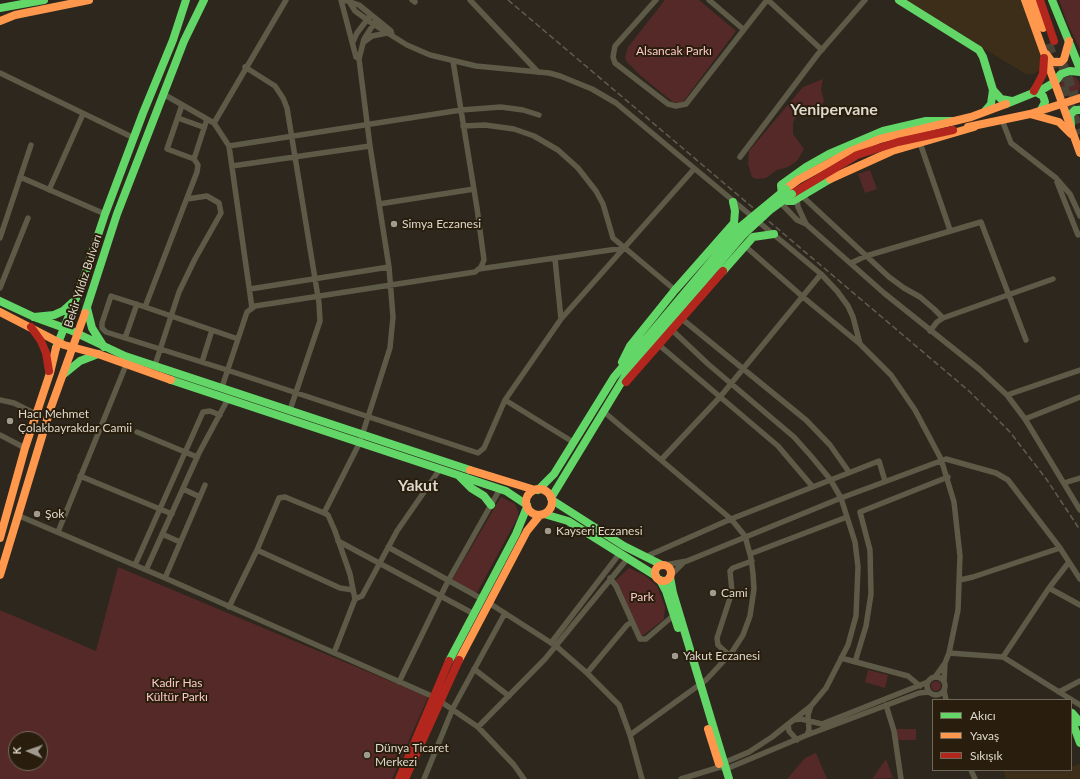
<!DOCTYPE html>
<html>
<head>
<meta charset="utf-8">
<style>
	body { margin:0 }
	#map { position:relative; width:1080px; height:779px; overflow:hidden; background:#2d271d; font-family:Lato,sans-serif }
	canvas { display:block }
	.legend { position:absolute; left:932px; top:699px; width:140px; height:72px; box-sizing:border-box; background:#291e0d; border:1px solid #72685a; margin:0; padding:5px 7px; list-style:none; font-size:12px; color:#dfd8cd }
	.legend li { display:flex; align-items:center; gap:8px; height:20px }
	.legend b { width:20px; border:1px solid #72685a }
	.north { position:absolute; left:8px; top:731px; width:40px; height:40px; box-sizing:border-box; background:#291e0d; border:1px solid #72685a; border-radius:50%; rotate:272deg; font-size:11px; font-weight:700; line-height:16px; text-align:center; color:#dfd8cd }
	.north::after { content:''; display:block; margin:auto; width:14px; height:18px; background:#a19a8f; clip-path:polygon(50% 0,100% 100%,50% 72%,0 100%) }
</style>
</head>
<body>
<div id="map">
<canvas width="1080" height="779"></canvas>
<ul class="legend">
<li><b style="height:5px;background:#63d668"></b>Akıcı</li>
<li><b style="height:5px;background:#ff974d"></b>Yavaş</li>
<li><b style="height:5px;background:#b3261e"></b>Sıkışık</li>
</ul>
<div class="north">K</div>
</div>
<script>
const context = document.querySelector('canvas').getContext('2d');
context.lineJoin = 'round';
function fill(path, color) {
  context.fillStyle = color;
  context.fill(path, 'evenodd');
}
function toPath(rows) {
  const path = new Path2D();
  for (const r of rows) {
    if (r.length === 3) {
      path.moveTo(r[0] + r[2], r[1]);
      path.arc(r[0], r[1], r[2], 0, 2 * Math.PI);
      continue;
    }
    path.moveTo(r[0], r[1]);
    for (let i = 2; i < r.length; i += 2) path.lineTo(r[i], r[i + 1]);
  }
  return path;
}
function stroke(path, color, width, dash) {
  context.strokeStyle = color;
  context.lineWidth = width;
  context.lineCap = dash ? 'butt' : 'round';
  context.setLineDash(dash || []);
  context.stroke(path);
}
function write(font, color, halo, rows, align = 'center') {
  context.font = font + ' Lato,sans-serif';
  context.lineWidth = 4;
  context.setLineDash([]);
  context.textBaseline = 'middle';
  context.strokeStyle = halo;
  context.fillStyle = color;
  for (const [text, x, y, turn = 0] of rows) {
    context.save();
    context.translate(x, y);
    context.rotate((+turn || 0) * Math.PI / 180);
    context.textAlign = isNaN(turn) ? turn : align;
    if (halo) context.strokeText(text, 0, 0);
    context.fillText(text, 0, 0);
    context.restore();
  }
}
fill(toPath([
	[902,0,1021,0,1041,55,1040,70,1034,74,1026,74],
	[1080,764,1080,779,1006,779,1003,770,1071,770,1071,767]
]), '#3d2e19');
fill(toPath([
	[665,0,699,0,736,31,683,102,678,103,673,102,641,76,627,62,625,57,628,47],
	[1059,0,1080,0,1080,49,1068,25],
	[1070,86,10],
	[823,79,821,90,824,101,816,117,808,113,803,114,795,118,793,123,793,134,804,149,797,161,788,167,777,170,766,178,757,179,752,177,748,164,749,151,803,87],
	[870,170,877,189,865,193,858,174],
	[501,497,515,504,518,511,518,517,478,591,475,593,452,580],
	[118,567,428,697,392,779,0,779,0,610,96,651],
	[16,739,40,739,40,763,16,763],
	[629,568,644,575,657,586,665,607,664,619,641,637,615,581],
	[868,670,888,675,885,688,865,682],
	[936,686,5],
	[896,729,916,729,916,740,896,740],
	[816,753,827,779,787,779,805,758],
	[886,759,893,778,872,779]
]), '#562929');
stroke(toPath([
	[1048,44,1080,134],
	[1062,63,1080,112]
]), '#484237', 10, [10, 5]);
stroke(toPath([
	[344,0,359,5,391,31,392,35],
	[412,0,415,2],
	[470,0,538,72],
	[656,0,615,46,613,57,615,63,668,104,676,106,686,104,767,0],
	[709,0,743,29],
	[768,0,822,50],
	[350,3,355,11,373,24,407,45,430,55,476,66,549,73,560,76,592,89,616,103,821,274,837,291,848,306,853,317,860,344],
	[353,42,357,33,369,17],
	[364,42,372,36,387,33],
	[359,59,364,39,375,22],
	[245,67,275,86,283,98,287,108,319,303,320,321,290,410],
	[0,73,134,138],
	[165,95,214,123,229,146,252,308],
	[182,105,167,149,194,159],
	[178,118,203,127],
	[207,119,194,159,198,165,197,172,145,307,238,339],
	[1002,120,1011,143,1056,178,1070,194,1080,216],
	[214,123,286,0],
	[463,126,485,125,514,129,534,136,558,150,578,168,596,191,603,204,613,238,675,290],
	[920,143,950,230],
	[229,146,461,110,501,107,523,110,539,115],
	[740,157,818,54,865,0],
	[232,166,370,146],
	[20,177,105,214],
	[1057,182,1078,235,1080,234],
	[49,190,83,114],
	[802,196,889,277,904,288,920,297,934,309,943,318],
	[778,200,797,220,806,224,884,293,979,369,1007,395,1025,419,1080,510],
	[797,200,798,207,806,224],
	[379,204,474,189],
	[0,238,31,145],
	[745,246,803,297,860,344,891,375,915,410,941,459,954,502,960,556,958,610,949,653,945,663],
	[851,263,866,256,981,222,1026,340],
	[479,269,624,248],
	[0,288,28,218],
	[250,289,389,267],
	[145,307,111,296,102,323,102,328,106,332,227,370,478,453,484,448,505,400,561,319,555,259],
	[561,319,694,169],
	[682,319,806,420,830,445,849,472],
	[672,330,708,364,794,437,811,456,830,479,841,498,855,542,858,567,856,616,848,645,826,688,811,706,772,737,749,752,723,763],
	[930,331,937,322,943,318,1053,279],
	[125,338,137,304],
	[659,345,778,446,812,486],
	[202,362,212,330],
	[155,365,179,292,195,259,221,213,219,203,207,196,187,199],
	[222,387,247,312,255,306,475,272,481,267,484,260,477,208,453,61],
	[1007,395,1080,370],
	[0,400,14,403,36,414],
	[505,400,573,442],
	[604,412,731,519,745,536,751,558,753,574,754,589,750,616,743,635,732,652,706,680,630,735],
	[1025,419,1080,397],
	[137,432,197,457],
	[0,435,25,448],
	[661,460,720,397,821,274],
	[80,476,172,514],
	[1064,483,1080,478],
	[183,489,200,497],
	[17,515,165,578,434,697,478,727,545,659,628,558],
	[58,532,126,365],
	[162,534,180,542],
	[338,541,474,614],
	[388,547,482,599],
	[257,550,340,588,353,590],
	[750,554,847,517],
	[645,557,731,519,879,461,885,481],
	[135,565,203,412,210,411,220,415],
	[665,565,687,561,841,498,946,459,996,473,1008,480,1060,548,1080,579],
	[146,570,199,453,228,399],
	[671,575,683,563],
	[165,578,205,485],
	[610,578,616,586,640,639,646,639,674,615],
	[960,580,973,577,1060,548],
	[1049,588,1080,605],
	[355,599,362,596,397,531,440,469],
	[489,603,556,646,587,673,627,625,632,622],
	[229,607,257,550,279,498,285,497,324,513],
	[551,643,620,553],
	[334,653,355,599,350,574,335,531,328,515,324,513,360,442,390,348,393,317,389,267,370,146,359,59,356,57,341,0],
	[949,653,1003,657,1080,705],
	[729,655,718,645,717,638,732,592,730,571,733,568,752,561],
	[1003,657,1049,588,1069,562],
	[841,658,908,676,920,686],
	[855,662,866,626,871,594,870,550,860,512,948,477],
	[474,669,509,696],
	[587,673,619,705,630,735,642,779],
	[936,686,9],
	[935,677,945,663,944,682],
	[399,682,448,581,500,489],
	[944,690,946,700],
	[1059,692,1080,681],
	[886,705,894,731,901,779],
	[793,720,801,719,822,724,928,682],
	[788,724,789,731,797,740],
	[478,727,514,765,524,779],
	[807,735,809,730,808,715,811,706],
	[971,770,975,779],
	[424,779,453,708,505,613],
	[681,779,720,767,726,769,807,735,919,693,929,692]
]), '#5d5a47', 5.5);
stroke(toPath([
	[899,0,979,50,983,57,993,90,991,104,985,111],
	[1052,0,1080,69],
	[0,8,44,0],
	[993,90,1001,99,1012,101],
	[1034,91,1043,96,1045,102,1041,110],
	[1006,104,1043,89,1055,82,1061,74,1070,71,1080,72],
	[1071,125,1070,115,1075,110,1080,110],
	[830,179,793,201,787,201,782,195,781,185,806,167,829,154,883,131,926,121,954,121],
	[723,271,753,237,774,234],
	[0,301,34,317,70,330,125,356,470,470],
	[87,308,92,328,104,347],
	[85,313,117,214,184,41,204,0],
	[34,317,54,315,63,311,73,302],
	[56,348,82,283,105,214,143,113,173,40,186,0],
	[622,362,630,346,675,290,734,223,735,211,733,202],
	[64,374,80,361,98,354],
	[171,380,506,491,527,505],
	[459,476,471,488,484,496,491,505],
	[538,490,554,474,614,377,740,227],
	[551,498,630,368,744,234],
	[552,500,624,546,662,565],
	[544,514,568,521,656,576],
	[670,577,673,593,729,779],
	[660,580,666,591,678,628],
	[449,661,516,534,527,507],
	[1080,722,1072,713,1072,721,1080,743]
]), '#63d668', 8);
stroke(toPath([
	[1025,0,1080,153],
	[1033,0,1043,28],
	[0,21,15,15,89,0],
	[1046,54,1052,62,1061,62,1064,59,1069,41],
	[1030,114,1059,122,1071,134],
	[968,127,1030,114,1080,98],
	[830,179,892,151,974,127],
	[786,189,798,180,849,152,880,139,971,117,1006,104],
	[0,312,64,345,98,354,171,380],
	[470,470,535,490],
	[539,502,13],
	[0,538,25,448,50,373,56,348],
	[663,573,8],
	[0,575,50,410,85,313],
	[459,660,527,531,540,515],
	[708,729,719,764]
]), '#ff974d', 8);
stroke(toPath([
	[1040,0,1054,41],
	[1034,91,1043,74,1044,58],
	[792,194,857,155,898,142,953,130],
	[31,327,41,341,46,353,49,371],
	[626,382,723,271],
	[399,779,449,661],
	[405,779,459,660]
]), '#b3261e', 8);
stroke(toPath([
	[508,0,969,391,1010,432,1047,480,1080,530]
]), '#605d50', 1.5, [6, 3]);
stroke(toPath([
	[740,227,786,189],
	[744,234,770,210,792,194]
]), '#63d668', 8);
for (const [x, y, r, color] of [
	[394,224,4,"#a19a8f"],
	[10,421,4,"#a19a8f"],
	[37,514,4,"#a19a8f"],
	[548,531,4,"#a19a8f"],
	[713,593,4,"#a19a8f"],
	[675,656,4,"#a19a8f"],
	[367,755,4,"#a19a8f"]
]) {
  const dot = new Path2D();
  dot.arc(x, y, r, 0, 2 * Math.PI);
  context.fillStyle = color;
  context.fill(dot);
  stroke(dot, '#291e0d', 1.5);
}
write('12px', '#fcc7c7', '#291e0d', [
	["Alsancak Parkı",674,51],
	["Park",642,597],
	["Kadir Has",177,683],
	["Kültür Parkı",177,697]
]);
write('12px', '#dfd8cd', '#291e0d', [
	["Simya Eczanesi",402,224],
	["Hacı Mehmet",18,414],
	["Çolakbayrakdar Camii",18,428],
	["Şok",45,514],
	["Kayseri Eczanesi",556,531],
	["Cami",721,593],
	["Yakut Eczanesi",683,656],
	["Dünya Ticaret",375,748],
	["Merkezi",375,762]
], 'left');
write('12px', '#dfd8cd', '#291e0d', [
	["Bekir Yıldız Bulvarı",83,281,-72]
]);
write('bold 16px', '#dfd8cd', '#291e0d', [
	["Yenipervane",834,110],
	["Yakut",418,486]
]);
</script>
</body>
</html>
